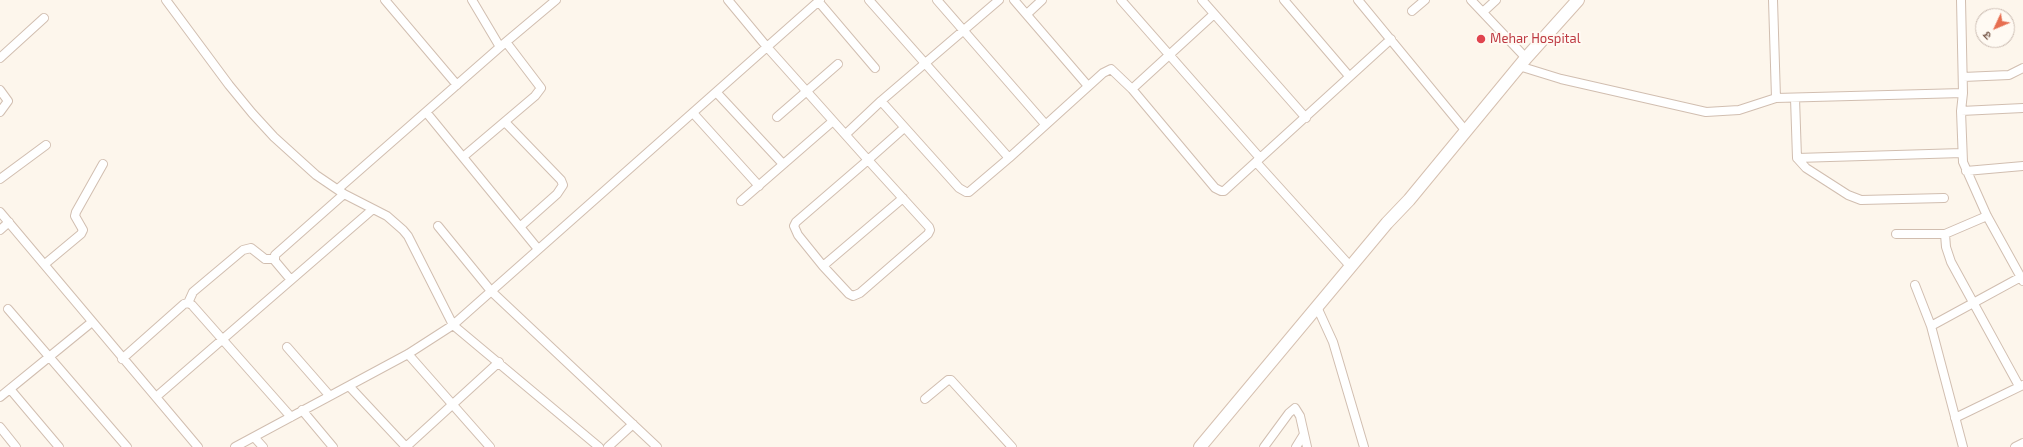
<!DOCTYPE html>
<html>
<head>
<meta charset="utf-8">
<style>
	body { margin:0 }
	#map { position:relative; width:2023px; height:447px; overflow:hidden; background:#fdf6ec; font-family:"Exo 2","Noto Sans Devanagari",sans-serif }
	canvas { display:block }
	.north { position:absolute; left:1975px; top:8px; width:40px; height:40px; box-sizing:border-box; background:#fffaf3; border:1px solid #cabbb1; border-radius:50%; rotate:226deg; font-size:11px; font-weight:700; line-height:16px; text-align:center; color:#7a5c4d }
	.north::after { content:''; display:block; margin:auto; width:14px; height:18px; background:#e76f51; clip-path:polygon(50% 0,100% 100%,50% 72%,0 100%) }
</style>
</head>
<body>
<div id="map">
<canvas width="2023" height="447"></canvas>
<div class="north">उ</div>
</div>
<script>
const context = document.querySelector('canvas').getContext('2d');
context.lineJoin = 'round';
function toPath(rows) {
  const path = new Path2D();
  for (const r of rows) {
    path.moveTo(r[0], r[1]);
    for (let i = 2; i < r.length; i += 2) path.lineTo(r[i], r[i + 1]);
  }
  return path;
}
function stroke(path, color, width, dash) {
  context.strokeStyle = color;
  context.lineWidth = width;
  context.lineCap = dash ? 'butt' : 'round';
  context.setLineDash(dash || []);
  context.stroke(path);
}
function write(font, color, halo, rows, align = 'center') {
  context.font = font + ' "Exo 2",sans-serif';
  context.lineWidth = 4;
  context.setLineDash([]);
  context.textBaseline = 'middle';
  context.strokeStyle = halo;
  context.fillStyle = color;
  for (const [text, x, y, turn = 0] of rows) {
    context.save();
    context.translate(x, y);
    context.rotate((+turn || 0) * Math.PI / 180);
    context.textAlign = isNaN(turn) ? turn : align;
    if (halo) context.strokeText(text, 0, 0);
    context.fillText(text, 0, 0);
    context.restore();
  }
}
const street = toPath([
	[166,0,229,85,252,113,274,137,316,175,344,194,387,216,403,230,408,236,453,325,599,447],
	[385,0,457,85],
	[472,0,500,47],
	[728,0,767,47,868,160,929,227,930,230,928,234,860,293,853,296,849,294,823,266,798,235,794,226,796,222,868,160,904,128],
	[869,0,1009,158],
	[937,0,1045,124],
	[1014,0,1088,86],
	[1121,0,1260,158],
	[1202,0,1306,118],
	[1284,0,1349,76],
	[1358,0,1465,130],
	[1471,0,1526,58],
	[1773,0,1776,98,1963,93],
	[1961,0,1963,93,1961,111,1963,162,1987,216,2023,281],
	[818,1,875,68],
	[1412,11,1425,0],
	[1483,12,1496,0],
	[1027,14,1042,0],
	[0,58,44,18],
	[1519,66,1561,79,1706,112,1739,110,1776,98],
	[1963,77,2009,75,2023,68],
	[1132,89,1214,14],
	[0,90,8,101,0,112],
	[717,93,783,164],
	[1795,98,1797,158,1806,168,1848,195,1861,200,1944,198],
	[881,101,959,188,966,192,969,192,1009,158,1103,73,1111,69,1132,89,1215,188,1221,191,1224,191,1391,39],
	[1961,111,2023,108],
	[426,112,538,249],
	[693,113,759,186],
	[777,117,838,64],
	[505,122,561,180,563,185,557,194,521,226],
	[846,134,881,101,999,0],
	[463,157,535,96,541,88,506,42],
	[1797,158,1962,153],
	[1256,162,1351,267],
	[1966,171,2023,166],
	[0,179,46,145],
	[338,189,500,47,556,0],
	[741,201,833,121],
	[0,212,198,447],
	[438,226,491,291,657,447],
	[0,230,9,222],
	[1896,234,1945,234,1987,216],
	[1945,234,1946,247,1951,262,2019,386],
	[45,264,81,234,83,230,75,216,76,212,103,164],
	[823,266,903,198],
	[291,280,275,261,275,255,344,194],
	[1915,285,1931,326,1963,447],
	[188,303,192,305,291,417],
	[188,303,193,292,243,250,251,248,265,259,275,259],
	[1317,307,1333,342,1364,447],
	[8,309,127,447],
	[1931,326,2021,277],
	[287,347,329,395],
	[408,354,490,447],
	[122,359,184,304,188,303],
	[349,386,406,447],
	[10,389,59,447],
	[0,397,92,322],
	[156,397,373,209],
	[925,399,948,380,951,380,1012,447],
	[302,410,333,447],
	[1955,418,2023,385],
	[0,427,16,447],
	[254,437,263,447],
	[235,447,408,354,453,325,820,0],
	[406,447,499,362],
	[608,447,633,424],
	[1264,447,1289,413,1295,408,1300,416,1307,447],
	[1296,447,1304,434],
	[2015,447,2023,443]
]);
const secondary = toPath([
	[1200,447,1387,223,1409,200,1526,58,1578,0]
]);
stroke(street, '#d1beb0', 10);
stroke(secondary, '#d6c0b0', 14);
stroke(street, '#fff', 8);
stroke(secondary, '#fff', 12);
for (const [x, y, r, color] of [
	[1481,39,5,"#e0444e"]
]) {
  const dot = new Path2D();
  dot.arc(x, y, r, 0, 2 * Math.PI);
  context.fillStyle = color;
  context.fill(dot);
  stroke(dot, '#fffaf3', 1.5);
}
write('13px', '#be3a42', '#fffaf3', [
	["Mehar Hospital",1490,39]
], 'left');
</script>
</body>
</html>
